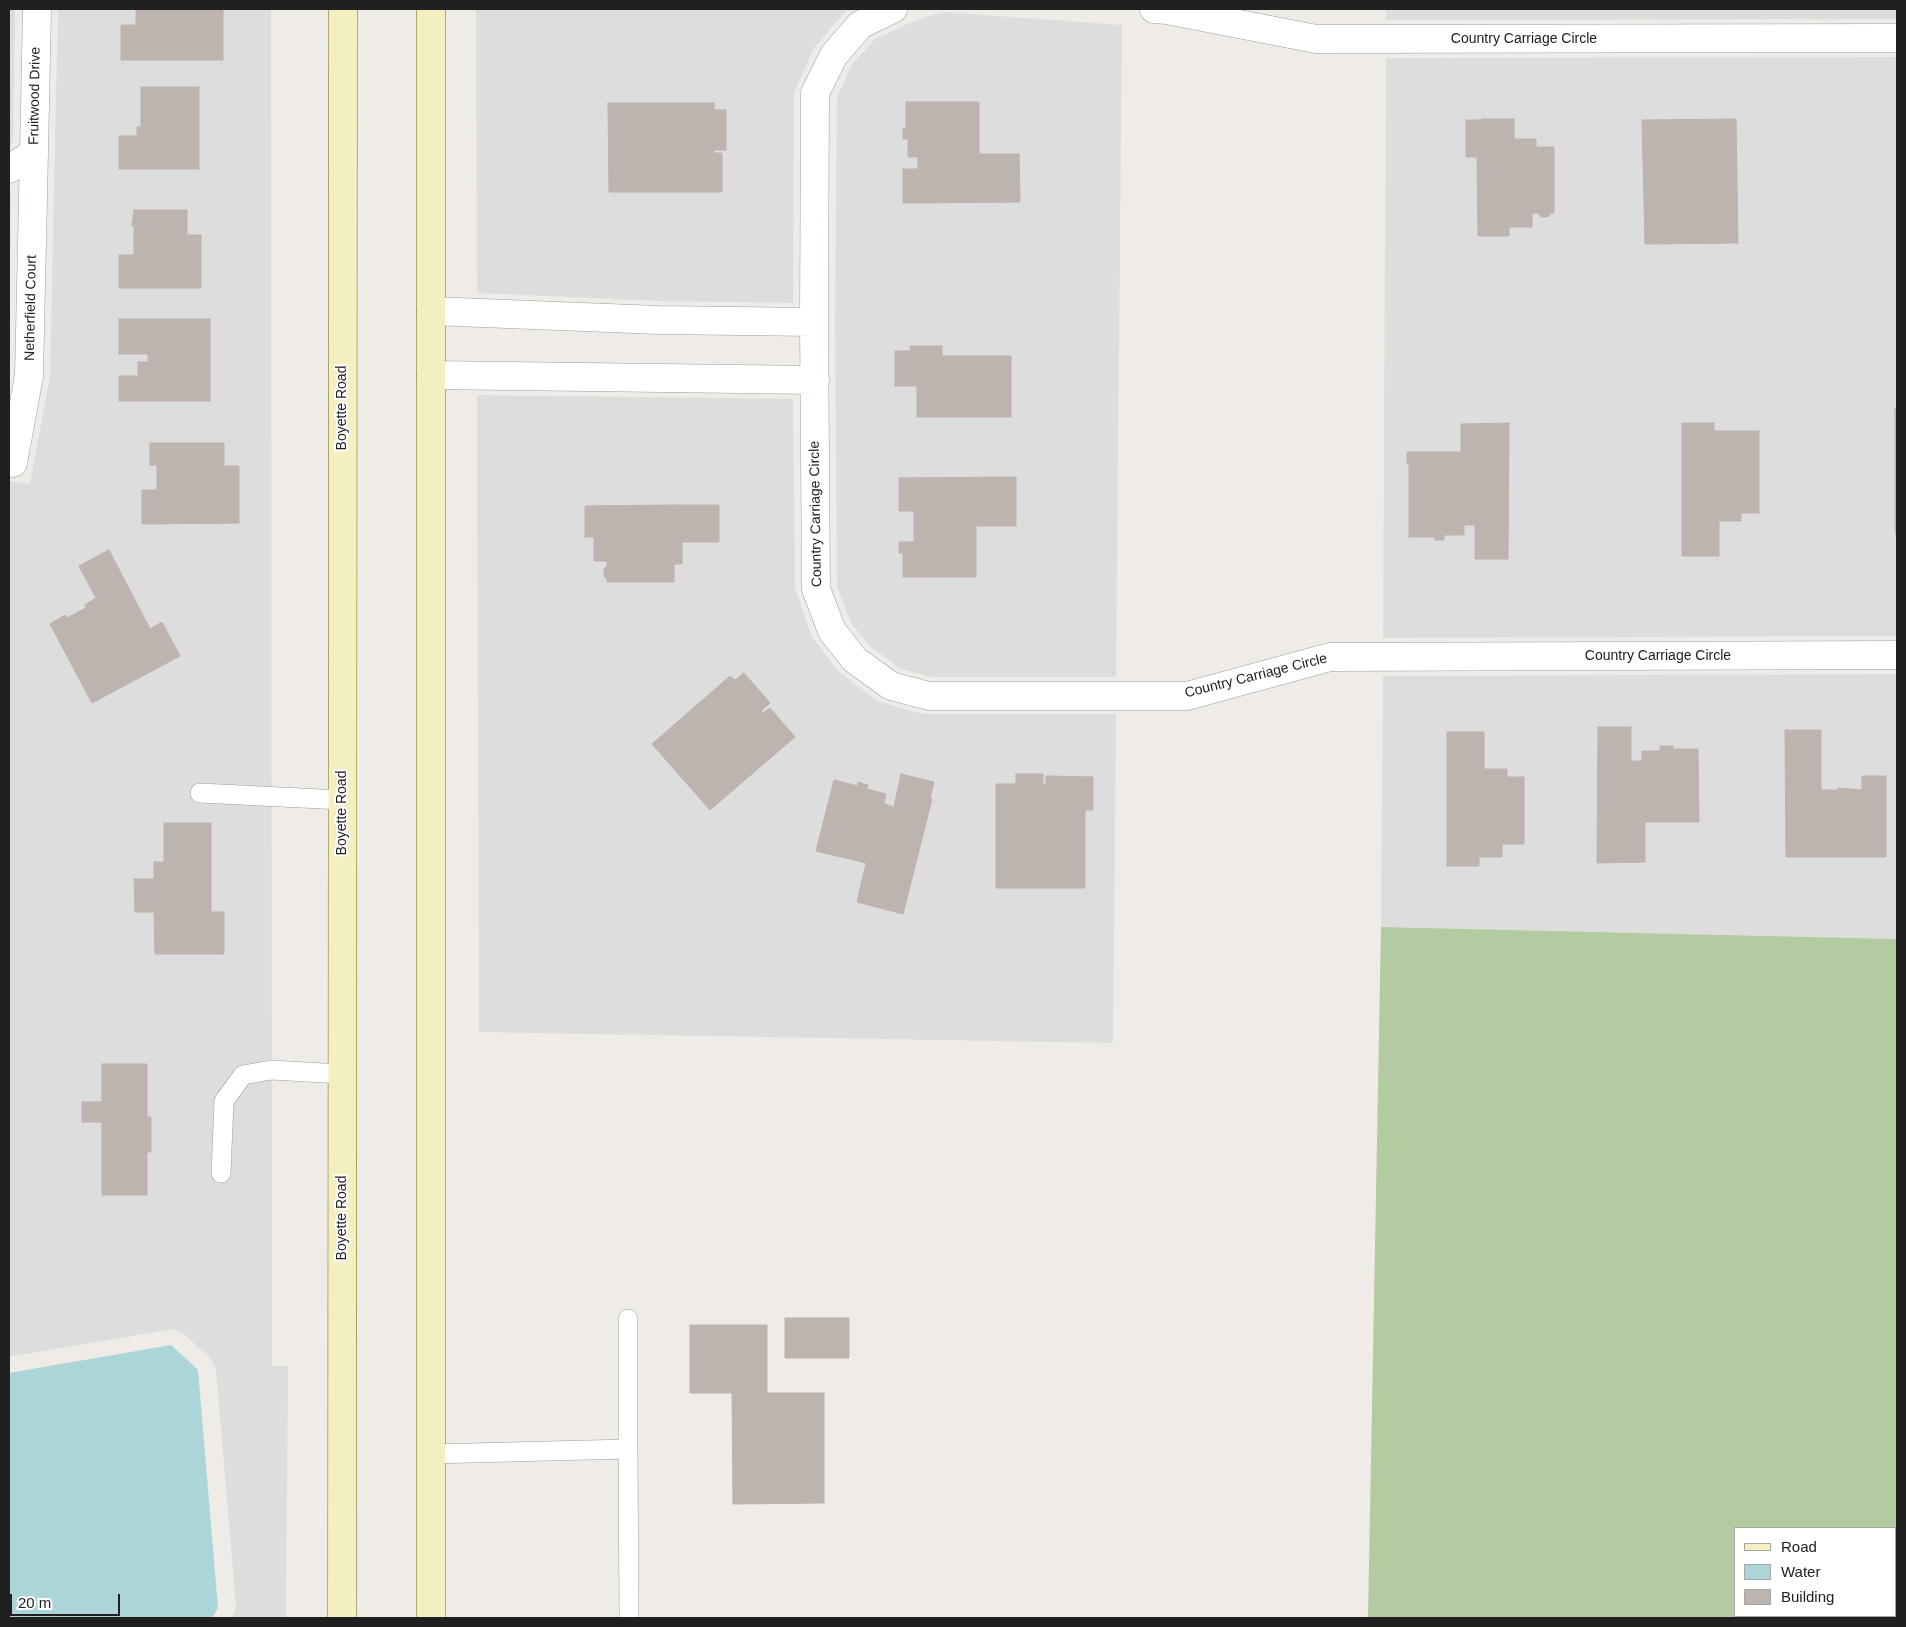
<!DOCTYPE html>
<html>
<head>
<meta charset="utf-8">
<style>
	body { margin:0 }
	#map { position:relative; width:1906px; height:1627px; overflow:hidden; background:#efebe7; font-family:Arial,sans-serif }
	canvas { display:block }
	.frame { position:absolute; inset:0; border:10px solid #202020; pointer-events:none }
	.legend { position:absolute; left:1734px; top:1527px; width:162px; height:90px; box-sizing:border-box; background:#fff; border:1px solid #a6a6a6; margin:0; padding:6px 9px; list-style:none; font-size:15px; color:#202020 }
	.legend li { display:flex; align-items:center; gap:10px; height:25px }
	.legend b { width:25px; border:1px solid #a6a6a6 }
	.scale { position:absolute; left:10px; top:1594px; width:110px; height:22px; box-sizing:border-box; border:2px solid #202020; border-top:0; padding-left:6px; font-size:15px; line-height:18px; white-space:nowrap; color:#202020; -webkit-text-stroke:4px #fff; paint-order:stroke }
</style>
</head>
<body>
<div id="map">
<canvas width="1906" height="1627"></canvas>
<div class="frame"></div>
<ul class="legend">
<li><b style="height:6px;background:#f4efc1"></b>Road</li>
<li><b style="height:14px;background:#acd5d9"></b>Water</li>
<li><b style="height:14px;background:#bdb4b0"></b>Building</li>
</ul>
<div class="scale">20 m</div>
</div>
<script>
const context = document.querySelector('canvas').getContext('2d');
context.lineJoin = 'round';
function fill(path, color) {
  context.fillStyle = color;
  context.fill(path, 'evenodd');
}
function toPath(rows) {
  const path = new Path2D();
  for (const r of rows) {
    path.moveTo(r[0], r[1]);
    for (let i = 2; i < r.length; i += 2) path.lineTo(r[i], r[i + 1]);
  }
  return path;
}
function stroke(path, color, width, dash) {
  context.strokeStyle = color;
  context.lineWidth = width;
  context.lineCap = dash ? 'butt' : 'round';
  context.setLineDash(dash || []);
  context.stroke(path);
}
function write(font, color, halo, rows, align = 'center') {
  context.font = font + ' Arial,sans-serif';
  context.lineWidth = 4;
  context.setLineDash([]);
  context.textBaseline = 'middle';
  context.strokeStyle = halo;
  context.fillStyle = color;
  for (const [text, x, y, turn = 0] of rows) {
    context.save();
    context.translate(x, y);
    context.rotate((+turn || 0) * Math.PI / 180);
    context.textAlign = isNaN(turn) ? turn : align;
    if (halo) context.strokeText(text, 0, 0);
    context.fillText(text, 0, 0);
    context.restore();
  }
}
fill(toPath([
	[9,9,15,9,13,143,9,146],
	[58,9,271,9,272,1366,288,1366,286,1618,232,1618,236,1607,216,1369,211,1359,184,1334,173,1329,9,1357,9,481,30,484,50,376],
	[476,9,849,9,843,14,814,48,794,93,793,303,659,301,477,293],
	[1386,9,1897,9,1897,19,1386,20],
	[942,12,1122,25,1116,677,932,677,901,669,871,647,851,623,837,586,835,322,837,97,852,65,874,40,907,24],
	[1897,57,1897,636,1383,638,1386,58],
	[11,191,9,327,9,192],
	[477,395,793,399,795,589,812,637,838,671,877,701,923,714,1116,714,1113,1043,479,1032],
	[1897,674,1897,939,1381,927,1383,676]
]), '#dedddd');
fill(toPath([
	[1381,927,1897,939,1897,1618,1368,1618],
	[1735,1528,1895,1528,1895,1616,1735,1616]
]), '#b3cba0');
fill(toPath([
	[171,1345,198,1370,218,1608,212,1618,9,1618,9,1373]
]), '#acd5d9');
const building = toPath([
	[136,9,223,9,223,60,121,60,121,25,136,25,136,9],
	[141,87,199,87,199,169,119,169,119,136,137,136,137,127,141,127,141,87],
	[906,102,979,102,979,154,1019,154,1020,202,903,203,903,169,918,169,918,157,908,157,908,139,903,139,903,128,906,128,906,102],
	[608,103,714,103,714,110,726,110,726,150,714,150,714,153,722,153,722,192,609,192,608,103],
	[1482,119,1514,119,1514,139,1536,139,1536,147,1554,147,1554,213,1551,213,1548,217,1541,217,1538,213,1532,213,1532,227,1509,227,1509,236,1478,236,1477,157,1466,157,1466,120,1482,120,1482,119],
	[1736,119,1738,243,1645,244,1642,120,1736,119],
	[134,210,187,210,187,235,201,235,201,288,119,288,119,255,134,255,134,226,132,226,134,210],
	[119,319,210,319,210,401,119,401,119,376,138,376,138,362,148,362,148,354,119,354,119,319],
	[910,346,942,346,942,356,1011,356,1011,417,917,417,917,386,895,386,895,351,911,351,910,346],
	[1895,409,1897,409,1897,543,1895,527,1895,409],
	[1509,423,1508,559,1475,559,1475,525,1464,525,1464,535,1444,535,1444,540,1435,540,1435,537,1409,537,1409,464,1407,464,1407,452,1461,452,1461,424,1509,423],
	[1682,423,1714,423,1714,431,1759,431,1759,513,1741,513,1741,521,1719,521,1719,556,1682,556,1682,423],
	[150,443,224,443,224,466,239,466,239,523,142,524,142,490,157,490,157,465,150,465,150,443],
	[1016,477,1016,526,976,526,976,577,903,577,903,553,899,553,899,542,914,542,914,511,899,511,899,478,1016,477],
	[672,505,719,505,719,542,682,542,682,564,674,564,674,582,607,582,607,579,604,576,604,569,607,566,607,561,594,561,594,537,585,537,585,506,672,505],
	[109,550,150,629,162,622,180,656,92,703,50,624,65,615,67,618,86,608,85,605,96,598,79,566,109,550],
	[744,673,770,703,761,711,763,713,770,708,795,737,710,810,652,744,730,676,735,680,744,673],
	[1598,727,1631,727,1631,761,1642,761,1642,751,1660,751,1660,746,1673,746,1673,749,1698,749,1699,822,1645,822,1645,862,1597,863,1598,727],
	[1785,730,1821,730,1821,790,1838,790,1838,788,1862,790,1862,776,1886,776,1886,857,1786,857,1785,730],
	[1447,732,1484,732,1484,769,1507,769,1507,777,1524,777,1524,844,1502,844,1502,857,1479,857,1479,866,1447,866,1447,732],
	[901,774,934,782,930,799,932,799,903,914,857,902,866,863,816,851,834,780,858,786,858,782,868,785,867,789,886,794,884,804,894,807,901,774],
	[1016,774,1043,774,1043,784,1046,784,1046,776,1093,777,1093,810,1085,810,1085,888,996,888,996,784,1016,784,1016,774],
	[164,823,211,823,211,912,224,912,224,954,155,954,154,912,135,912,134,879,154,879,154,862,164,862,164,823],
	[102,1064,147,1064,147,1117,151,1117,151,1152,147,1152,147,1195,102,1195,102,1122,82,1122,82,1102,102,1102,102,1064],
	[785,1318,849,1318,849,1358,785,1358,785,1318],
	[690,1325,767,1325,767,1393,824,1393,824,1503,733,1504,732,1393,690,1393,690,1325]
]);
fill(building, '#bdb4b0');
stroke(building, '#c0b1ab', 1);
const service = toPath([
	[200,793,342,800],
	[221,1173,224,1101,243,1075,271,1070,342,1074],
	[628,1449,629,1618],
	[431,1454,628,1449,628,1319]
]);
const minor = toPath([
	[893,9,860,25,834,55,815,93,814,322,816,589,832,631,855,660,891,686,929,696,1187,696,1330,657,1897,655],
	[1154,9,1167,10,1316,39,1897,38],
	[9,169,34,153,37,9],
	[431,311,659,320,814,322],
	[431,375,815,380],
	[13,463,29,376,34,153]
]);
const secondary = toPath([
	[342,1618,343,9],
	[431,1618,431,9]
]);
stroke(service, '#9d9d9d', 20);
stroke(minor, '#9d9d9d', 29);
stroke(secondary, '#6e6a10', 29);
stroke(service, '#fff', 19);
stroke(minor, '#fff', 28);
stroke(secondary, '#f4efc1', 28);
write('14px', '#202020', '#fff', [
	["Country Carriage Circle",1524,39],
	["Fruitwood Drive",35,96,-89],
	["Netherfield Court",31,308,-89],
	["Boyette Road",342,408,-90],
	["Country Carriage Circle",816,514,-91],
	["Country Carriage Circle",1658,656],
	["Country Carriage Circle",1256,676,-14],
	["Boyette Road",342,813,-90],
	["Boyette Road",342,1218,-90]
]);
</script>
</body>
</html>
